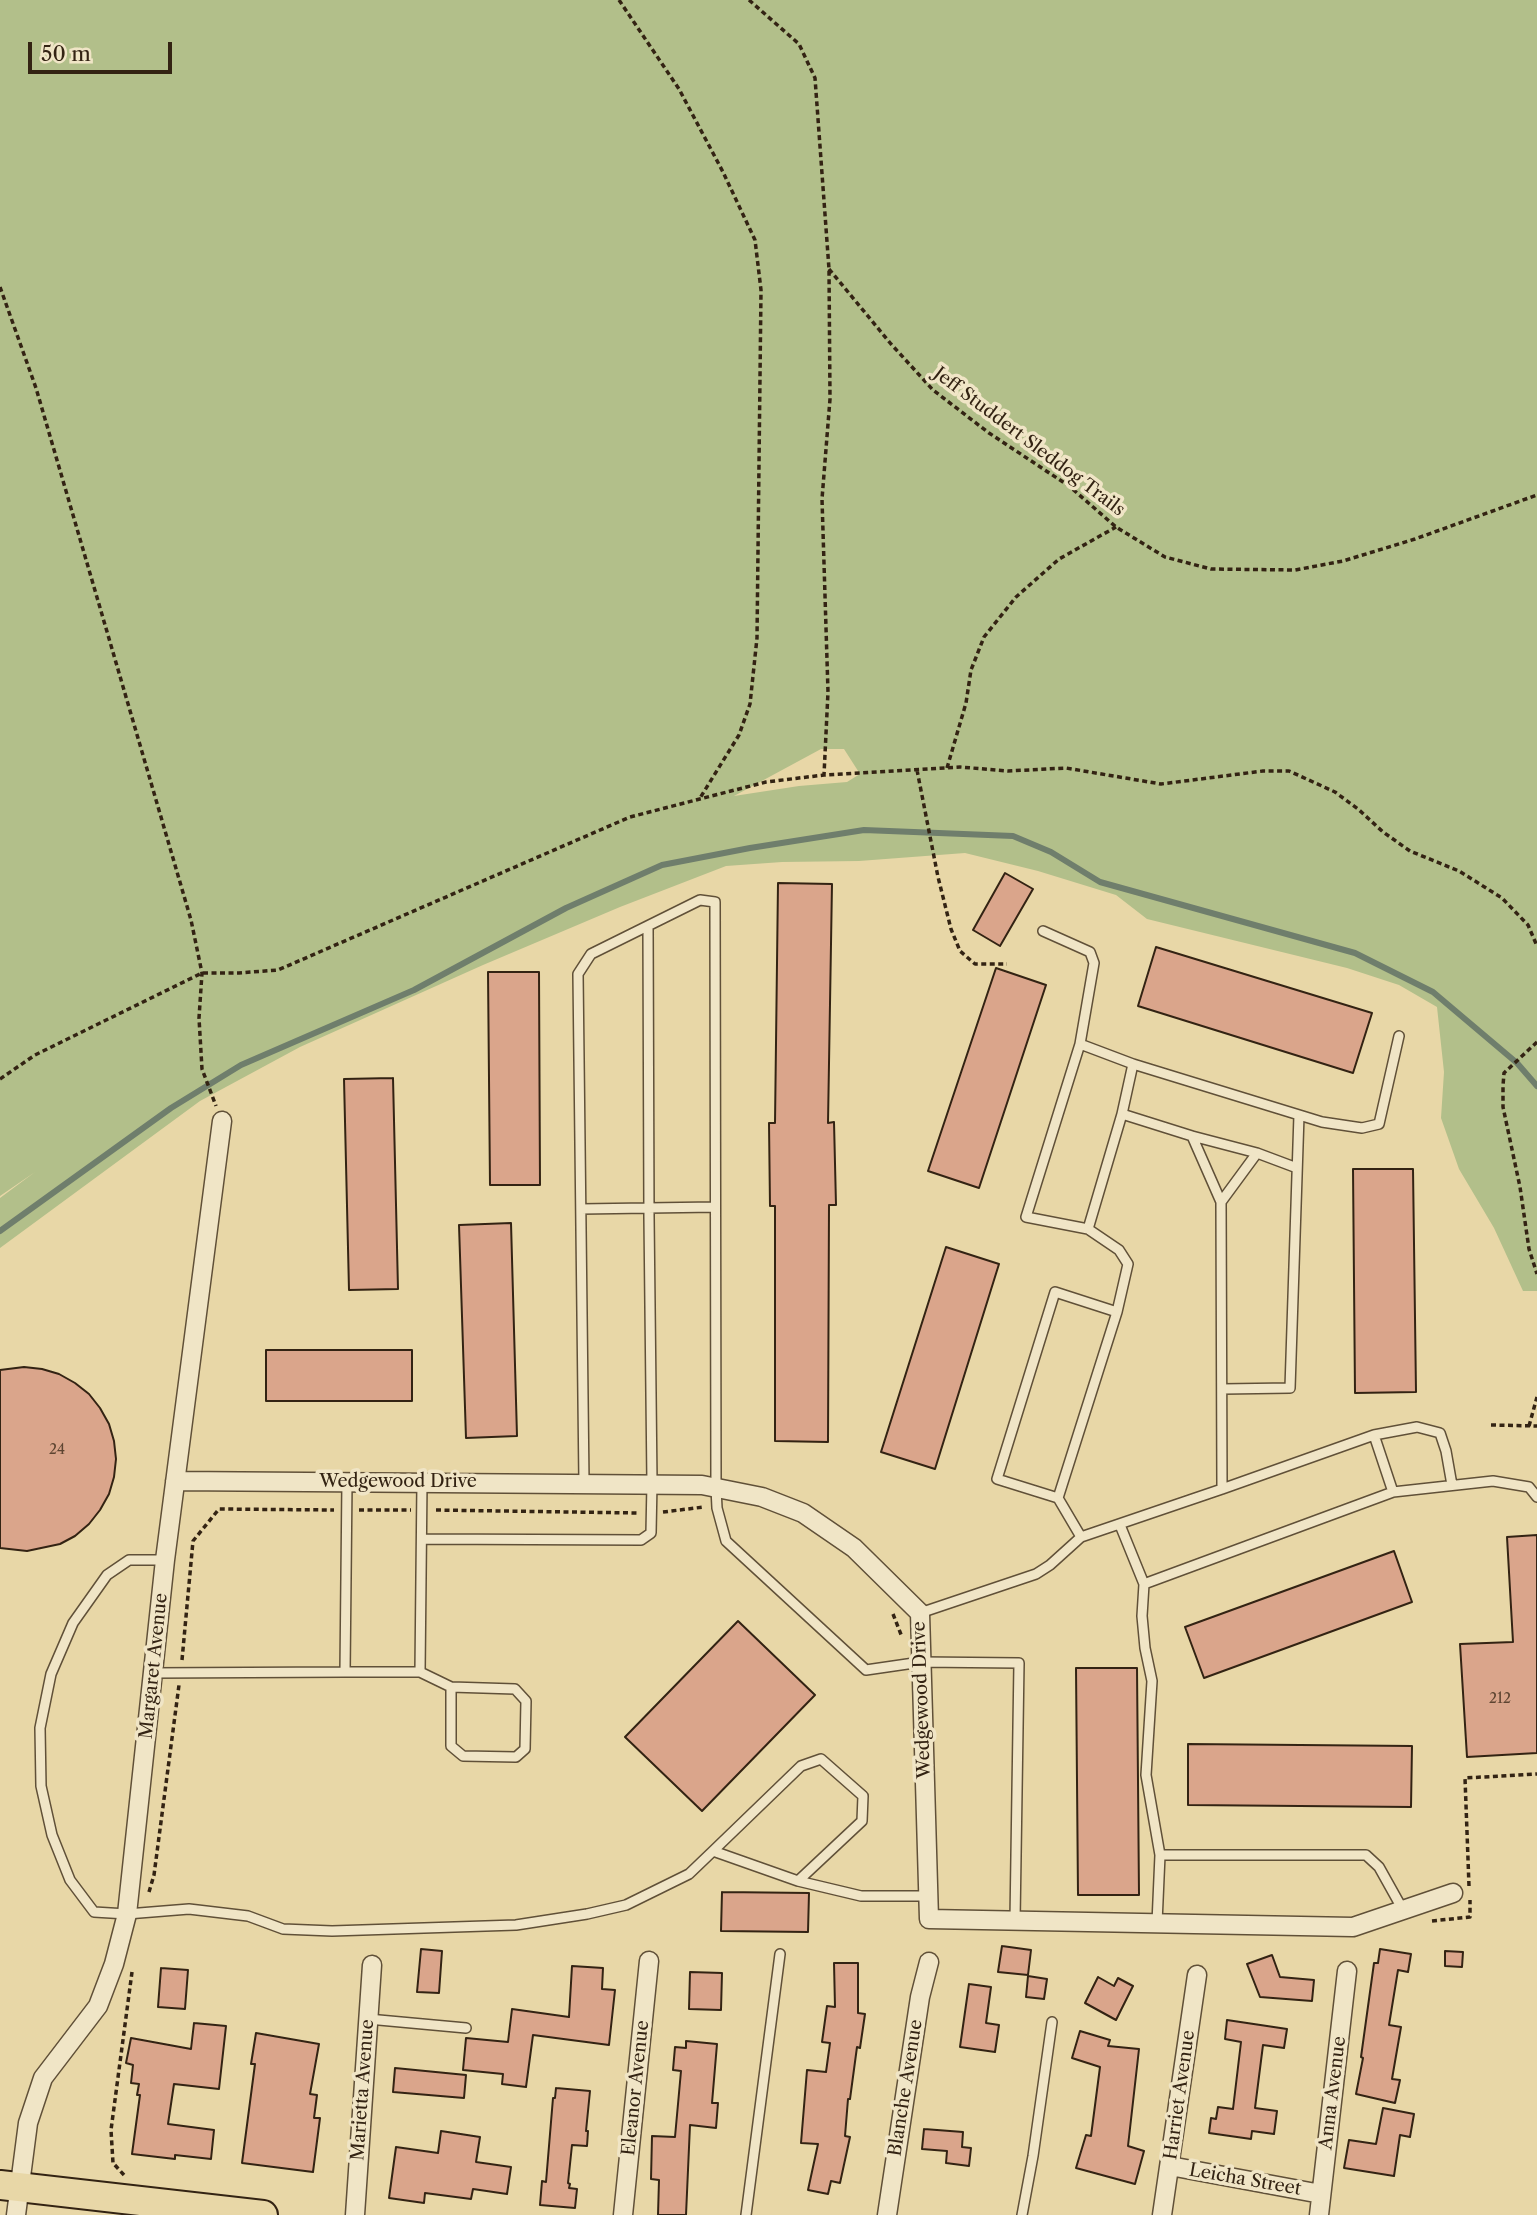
<!DOCTYPE html>
<html>
<head>
<meta charset="utf-8">
<style>
	body { margin:0 }
	#map { position:relative; width:1537px; height:2215px; overflow:hidden; background:#e8d7a7; font-family:"Libre Caslon Text",serif }
	canvas { display:block }
	.scale { position:absolute; left:28px; top:42px; width:144px; height:32px; box-sizing:border-box; border:4px solid #332313; border-top:0; padding-left:9px; font-size:21px; line-height:24px; white-space:nowrap; color:#332313; -webkit-text-stroke:5px #f0e5c6; paint-order:stroke }
</style>
</head>
<body>
<div id="map">
<canvas width="1537" height="2215"></canvas>
<div class="scale">50 m</div>
</div>
<script>
const context = document.querySelector('canvas').getContext('2d');
context.lineJoin = 'round';
function fill(path, color) {
  context.fillStyle = color;
  context.fill(path, 'evenodd');
}
function toPath(rows) {
  const path = new Path2D();
  for (const r of rows) {
    path.moveTo(r[0], r[1]);
    for (let i = 2; i < r.length; i += 2) path.lineTo(r[i], r[i + 1]);
  }
  return path;
}
function stroke(path, color, width, dash) {
  context.strokeStyle = color;
  context.lineWidth = width;
  context.lineCap = dash ? 'butt' : 'round';
  context.setLineDash(dash || []);
  context.stroke(path);
}
function write(font, color, halo, rows, align = 'center') {
  context.font = font + ' "Libre Caslon Text",serif';
  context.lineWidth = 7;
  context.setLineDash([]);
  context.textBaseline = 'middle';
  context.strokeStyle = halo;
  context.fillStyle = color;
  for (const [text, x, y, turn = 0] of rows) {
    context.save();
    context.translate(x, y);
    context.rotate((+turn || 0) * Math.PI / 180);
    context.textAlign = isNaN(turn) ? turn : align;
    if (halo) context.strokeText(text, 0, 0);
    context.fillText(text, 0, 0);
    context.restore();
  }
}
fill(toPath([
	[0,0,1537,0,1537,1291,1523,1291,1494,1228,1459,1169,1441,1118,1444,1072,1437,1007,1399,985,1347,968,1147,919,1116,895,1038,871,965,853,859,861,782,862,726,866,620,907,483,965,300,1047,200,1101,0,1248,0,1198,35,1172,0,1196],
	[821,749,844,749,860,774,847,782,799,786,734,796]
]), '#b2bf8a');
stroke(toPath([
	[0,1231,171,1108,241,1065,414,990,566,908,662,865,750,848,864,830,1013,836,1051,852,1100,882,1355,953,1433,992,1517,1063,1537,1086]
]), '#6f7e6c', 6);
const building = toPath([
	[1005,873,1033,889,1000,946,973,930,1005,873],
	[778,883,832,884,828,1123,834,1122,836,1205,829,1205,828,1442,775,1441,775,1206,770,1206,769,1123,775,1123,778,883],
	[1156,947,1372,1013,1353,1073,1138,1006,1156,947],
	[996,968,1046,985,979,1188,928,1171,996,968],
	[488,972,539,972,540,1185,490,1185,488,972],
	[393,1078,398,1289,349,1290,344,1079,393,1078],
	[1353,1169,1413,1169,1416,1392,1355,1393,1353,1169],
	[511,1223,517,1436,466,1438,459,1225,511,1223],
	[946,1247,999,1264,935,1469,881,1452,946,1247],
	[266,1350,412,1350,412,1401,266,1401,266,1350],
	[24,1367,42,1369,59,1374,75,1383,89,1394,100,1408,109,1424,114,1441,116,1459,114,1477,109,1494,100,1510,89,1524,75,1536,60,1544,27,1551,0,1548,0,1370,24,1367],
	[1537,1535,1537,1753,1467,1757,1460,1644,1513,1642,1507,1537,1537,1535],
	[1394,1551,1412,1602,1204,1678,1185,1627,1394,1551],
	[738,1621,815,1695,702,1811,625,1737,738,1621],
	[1076,1668,1137,1668,1139,1895,1078,1895,1076,1668],
	[1188,1744,1412,1746,1411,1807,1188,1805,1188,1744],
	[722,1892,809,1893,808,1932,721,1931,722,1892],
	[1002,1946,1031,1950,1028,1975,998,1972,1002,1946],
	[421,1949,442,1951,439,1993,417,1992,421,1949],
	[1380,1949,1411,1954,1408,1972,1398,1970,1389,2025,1401,2027,1392,2079,1400,2080,1395,2103,1356,2094,1363,2058,1361,2057,1374,1963,1378,1963,1380,1949],
	[1445,1951,1463,1952,1462,1967,1445,1966,1445,1951],
	[1272,1955,1280,1977,1314,1980,1312,2001,1260,1997,1247,1964,1272,1955],
	[834,1963,858,1963,858,2013,865,2014,860,2048,857,2047,850,2099,848,2099,845,2136,850,2137,840,2183,831,2181,828,2194,808,2190,818,2144,801,2143,807,2070,826,2072,830,2043,822,2042,827,2006,835,2007,834,1963],
	[572,1966,603,1968,602,1989,615,1990,609,2045,533,2035,526,2087,502,2084,503,2074,463,2070,466,2038,508,2042,512,2009,569,2017,572,1966],
	[161,1968,188,1970,185,2009,158,2007,161,1968],
	[690,1972,722,1973,721,2010,689,2009,690,1972],
	[1028,1976,1047,1979,1044,1999,1026,1997,1028,1976],
	[1098,1977,1114,1986,1118,1978,1133,1986,1116,2020,1085,2003,1098,1977],
	[969,1984,991,1987,986,2023,999,2025,995,2052,960,2047,969,1984],
	[1227,2020,1287,2029,1284,2048,1263,2045,1255,2108,1277,2111,1274,2134,1252,2131,1251,2139,1209,2133,1211,2118,1216,2119,1218,2107,1233,2109,1241,2042,1225,2039,1227,2020],
	[194,2023,226,2026,219,2089,174,2084,168,2124,214,2130,211,2159,175,2155,175,2159,132,2154,140,2095,137,2095,139,2084,131,2083,133,2065,126,2063,131,2038,191,2049,194,2023],
	[1080,2031,1110,2040,1108,2046,1139,2049,1128,2146,1144,2151,1135,2184,1076,2168,1086,2135,1091,2136,1100,2067,1072,2058,1080,2031],
	[256,2033,319,2044,310,2094,317,2095,314,2118,320,2118,313,2172,242,2163,255,2064,251,2064,256,2033],
	[686,2041,717,2044,712,2103,718,2103,716,2128,690,2125,686,2215,658,2215,659,2180,651,2179,652,2136,675,2137,681,2071,673,2070,675,2047,686,2048,686,2041],
	[395,2068,466,2075,464,2098,393,2092,395,2068],
	[556,2088,590,2091,586,2131,588,2131,587,2146,572,2145,568,2183,570,2184,569,2188,577,2189,575,2208,540,2205,542,2181,546,2182,553,2098,555,2098,556,2088],
	[1383,2108,1414,2114,1410,2137,1400,2135,1394,2176,1344,2168,1349,2140,1376,2144,1383,2108],
	[924,2129,963,2132,962,2147,971,2148,969,2166,946,2163,947,2151,922,2149,924,2129],
	[441,2131,480,2137,476,2162,511,2167,507,2194,473,2189,471,2199,425,2193,424,2203,389,2198,396,2147,438,2153,441,2131]
]);
fill(building, '#daa58b');
stroke(building, '#332313', 2);
const service = toPath([
	[1043,931,1090,952,1094,963,1080,1044],
	[1133,1064,1322,1122,1362,1128,1379,1124,1399,1036],
	[1192,1136,1257,1153,1297,1168],
	[1221,1202,1257,1153],
	[581,1209,715,1207],
	[1088,1229,1026,1217,1080,1044,1133,1064,1122,1114],
	[1223,1389,1290,1388,1299,1115],
	[1374,1435,1417,1427,1440,1433,1446,1451,1452,1485],
	[347,1482,345,1672,420,1672,422,1482],
	[584,1483,578,974,591,954,700,900,715,902,716,1488,717,1508,726,1541,866,1670,921,1662,1019,1663,1015,1920],
	[1222,1489,1374,1435,1393,1492,1493,1481,1529,1487,1537,1497],
	[1058,1498,1117,1312,1128,1264,1119,1250,1088,1229,1122,1114,1192,1136,1221,1202,1222,1489,1081,1537,1058,1498,997,1479,1055,1292,1117,1312],
	[1120,1525,1144,1584,1393,1492],
	[423,1539,641,1540,651,1533,652,1483,649,1217,648,926],
	[165,1560,129,1560,107,1575,73,1623,51,1674,40,1728,41,1786,52,1835,70,1880,94,1912,127,1914,189,1909,248,1916,283,1929,332,1931,516,1925,587,1914,626,1905,689,1874,713,1851,801,1766,821,1759,863,1796,862,1821,798,1881,713,1851],
	[1144,1584,1142,1616,1145,1648,1152,1681,1146,1775,1160,1855],
	[920,1613,1036,1574,1050,1565,1081,1537],
	[420,1672,451,1687,451,1746,463,1756,516,1757,525,1749,526,1701,515,1689,451,1687],
	[153,1673,345,1672],
	[798,1881,861,1896,929,1896],
	[1157,1923,1160,1855,1366,1855,1379,1867,1403,1910],
	[368,2019,466,2028],
	[746,2215,780,1954],
	[1022,2215,1033,2156,1052,2022]
]);
const minor = toPath([
	[175,1481,702,1485,762,1497,803,1513,854,1548,920,1613,929,1919,1353,1927,1453,1893],
	[1170,2166,1321,2194],
	[16,2215,28,2123,43,2078,98,2006,114,1964,127,1914,165,1560,222,1121],
	[355,2215,372,1965],
	[623,2215,649,1961],
	[887,2215,920,1997,929,1962],
	[1162,2215,1197,1975],
	[1319,2215,1347,1971]
]);
const primary = toPath([
	[0,2185,263,2215]
]);
stroke(service, '#605038', 12);
stroke(minor, '#605038', 21);
stroke(primary, '#332313', 32);
stroke(toPath([
	[619,0,679,89,723,172,755,240,761,290,757,638,750,704,739,735,700,798],
	[749,0,799,44,815,78,829,269,830,399,822,499,828,692,824,775],
	[829,269,891,344,933,390,989,433,1069,486,1116,527,1165,557,1211,569,1295,570,1343,561,1415,539,1537,495],
	[0,287,36,388,191,920,202,973,199,1018,202,1069,216,1106],
	[947,768,966,703,971,670,984,637,1016,597,1059,559,1116,527],
	[917,770,938,877,951,929,960,951,975,964,1007,964],
	[1537,1042,1504,1073,1503,1086,1503,1107,1520,1187,1529,1249,1537,1274],
	[0,1079,35,1055,202,973,239,973,278,970,630,817,766,782,824,775,960,767,1008,771,1066,768,1161,784,1263,771,1289,771,1335,792,1358,809,1383,832,1410,851,1459,871,1502,898,1528,925,1537,946],
	[1491,1425,1537,1426],
	[1529,1426,1537,1397],
	[359,1510,411,1510],
	[436,1510,638,1513],
	[663,1512,704,1507],
	[893,1614,902,1637],
	[182,1660,193,1541,219,1509,334,1510],
	[1469,1886,1465,1778,1537,1774],
	[149,1892,154,1875,179,1685],
	[1432,1921,1470,1917,1470,1900],
	[124,2175,113,2163,111,2130,132,1972]
]), '#332313', 3.5, [5, 3.5]);
stroke(service, '#f0e5c6', 9);
stroke(minor, '#f0e5c6', 18);
stroke(primary, '#e8d7a7', 28);
write('14px', '#5d4431', null, [
	["24",57,1450],
	["212",1500,1699]
]);
write('18px', '#332313', '#f0e5c6', [
	["Jeff Studdert Sleddog Trails",1029,442,37],
	["Wedgewood Drive",398,1482],
	["Margaret Avenue",154,1666,-84],
	["Wedgewood Drive",922,1700,-92],
	["Eleanor Avenue",636,2088,-84],
	["Blanche Avenue",906,2088,-81],
	["Marietta Avenue",363,2090,-86],
	["Anna Avenue",1333,2093,-83],
	["Harriet Avenue",1180,2095,-82],
	["Leicha Street",1245,2180,10]
]);
</script>
</body>
</html>
